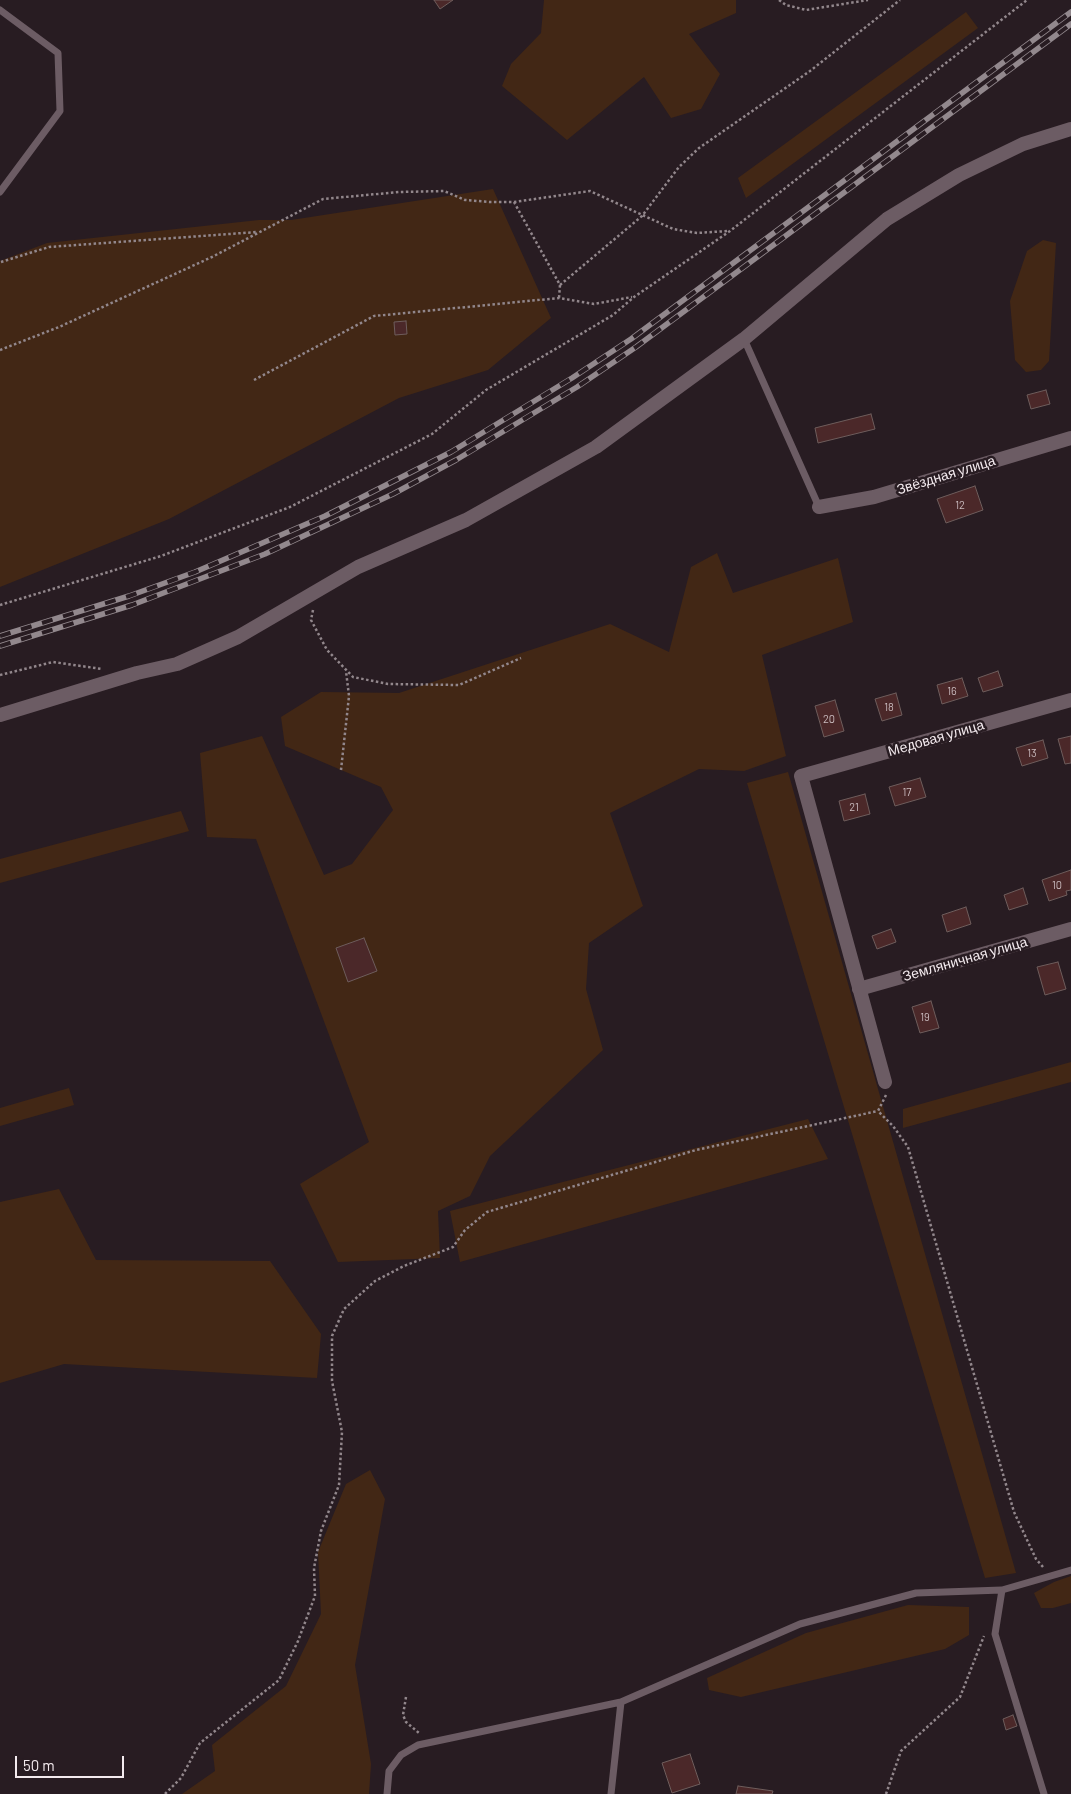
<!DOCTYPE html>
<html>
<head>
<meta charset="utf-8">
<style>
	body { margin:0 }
	#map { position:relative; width:1071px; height:1794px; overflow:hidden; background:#281c22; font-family:Barlow,sans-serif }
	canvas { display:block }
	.scale { position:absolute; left:15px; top:1756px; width:109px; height:22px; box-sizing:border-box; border:2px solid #f3eaee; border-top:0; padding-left:6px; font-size:15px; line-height:18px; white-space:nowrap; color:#f3eaee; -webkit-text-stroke:4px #281c22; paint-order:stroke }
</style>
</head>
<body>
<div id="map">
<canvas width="1071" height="1794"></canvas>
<div class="scale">50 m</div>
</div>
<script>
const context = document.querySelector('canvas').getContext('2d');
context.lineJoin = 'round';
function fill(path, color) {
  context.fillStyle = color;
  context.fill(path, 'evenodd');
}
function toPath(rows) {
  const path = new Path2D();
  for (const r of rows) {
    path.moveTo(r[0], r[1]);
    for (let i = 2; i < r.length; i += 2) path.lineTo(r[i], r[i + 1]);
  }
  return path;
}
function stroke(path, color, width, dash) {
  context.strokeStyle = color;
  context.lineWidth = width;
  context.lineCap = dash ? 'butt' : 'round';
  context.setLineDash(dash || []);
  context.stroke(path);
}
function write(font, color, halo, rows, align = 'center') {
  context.font = font + ' Barlow,sans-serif';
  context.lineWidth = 5;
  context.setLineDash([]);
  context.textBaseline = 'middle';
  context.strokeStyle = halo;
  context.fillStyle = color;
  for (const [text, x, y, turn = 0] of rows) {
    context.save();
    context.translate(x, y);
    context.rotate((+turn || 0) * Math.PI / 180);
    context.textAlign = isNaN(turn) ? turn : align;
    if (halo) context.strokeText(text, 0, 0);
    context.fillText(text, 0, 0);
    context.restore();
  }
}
fill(toPath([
	[544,0,736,0,736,13,689,34,720,74,701,109,671,118,644,77,567,140,502,86,511,64,541,33],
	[966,12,978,28,746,198,738,178],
	[493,189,551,318,488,370,399,398,169,519,0,587,0,261,47,243,259,220,291,220],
	[1043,240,1056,243,1049,361,1041,370,1026,372,1015,360,1010,301,1027,251],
	[717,553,733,593,838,558,853,622,762,655,786,756,744,771,699,769,610,813,643,906,589,943,586,989,603,1050,490,1156,470,1196,438,1211,440,1258,338,1262,300,1184,369,1142,256,839,207,837,200,753,262,736,324,875,352,864,393,810,381,787,285,746,281,717,321,692,399,693,610,624,669,652,691,567],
	[788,772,878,1089,1016,1573,985,1578,747,783],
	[181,811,189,831,0,883,0,859],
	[1071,1062,1071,1082,903,1128,903,1109],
	[69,1088,74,1105,0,1126,0,1108],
	[808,1119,828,1159,460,1262,450,1211],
	[59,1189,96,1260,270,1261,321,1334,317,1378,64,1364,0,1383,0,1202],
	[370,1470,385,1499,355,1665,371,1764,369,1794,182,1794,215,1771,212,1745,286,1686,321,1614,318,1552,346,1484],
	[1071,1576,1071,1603,1053,1608,1041,1608,1034,1593,1054,1582],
	[908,1605,969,1607,969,1635,945,1649,741,1697,709,1690,707,1678,806,1633]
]), '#422715');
const building = toPath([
	[434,0,453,0,440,9,434,0],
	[406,321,407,334,395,335,394,322,406,321],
	[1046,390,1050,404,1031,409,1027,395,1046,390],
	[871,414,875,429,818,443,815,428,871,414],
	[975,486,983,510,946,523,937,499,975,486],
	[998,671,1003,686,983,692,978,678,998,671],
	[962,678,968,696,942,704,937,685,962,678],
	[896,693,902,715,882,721,875,699,896,693],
	[835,700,844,731,824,737,815,706,835,700],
	[1071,736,1071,763,1065,764,1058,739,1071,736],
	[1043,740,1048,758,1022,766,1016,748,1043,740],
	[920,778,926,797,895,806,889,787,920,778],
	[865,794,870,814,844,821,839,801,865,794],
	[1071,870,1071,890,1066,891,1067,895,1049,901,1042,880,1071,870],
	[1023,888,1028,904,1009,910,1004,895,1023,888],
	[966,907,971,924,947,932,942,915,966,907],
	[891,929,896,942,877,949,872,936,891,929],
	[364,938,377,971,348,982,336,948,364,938],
	[1058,962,1066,989,1045,995,1037,967,1058,962],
	[931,1001,939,1028,920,1033,912,1007,931,1001],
	[1013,1715,1017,1726,1006,1730,1003,1719,1013,1715],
	[690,1754,700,1784,672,1793,662,1763,690,1754],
	[738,1786,773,1791,772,1794,736,1794,738,1786]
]);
fill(building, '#4b2829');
stroke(building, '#6e5d5c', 1);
stroke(toPath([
	[779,0,786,5,806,10,868,0],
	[514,202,560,285,559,298],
	[1,262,49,247,257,232],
	[560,285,642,216,679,167,699,148,810,71,900,0],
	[0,350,59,327,212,257,323,199,399,192,444,191,465,200,490,202,514,202,590,191,673,229,697,233,728,231],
	[254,380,374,316,559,298,594,304,632,297],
	[0,605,161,556,290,507,432,434,486,390,613,315,634,297,730,231,1027,0],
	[313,610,311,620,327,650,353,677,388,684,459,685,521,658],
	[0,675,53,662,102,669],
	[341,770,349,696,346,671],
	[886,1095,878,1111,893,1126,908,1147,1014,1512,1036,1559,1043,1567],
	[406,1697,403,1715,406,1722,419,1733],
	[165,1794,181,1778,200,1743,279,1680,298,1641,315,1596,314,1568,321,1531,339,1485,342,1432,332,1381,332,1336,344,1309,375,1281,404,1266,453,1247,465,1230,487,1212,696,1150,878,1111],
	[886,1794,901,1751,960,1697,984,1636]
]), '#92878c', 2.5, [2.5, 2.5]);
stroke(toPath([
	[0,10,58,53,60,111,0,192],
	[744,339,819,507],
	[387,1794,389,1771,401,1755,418,1745,621,1702,800,1624,916,1593,1002,1590],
	[611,1794,621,1702],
	[1044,1794,995,1634,1002,1590,1071,1570]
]), '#6c5c64', 7);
stroke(toPath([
	[819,507,874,497,1071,438],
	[0,715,137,673,177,664,238,637,358,567,466,520,596,447,744,339,887,219,959,175,1023,144,1071,129],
	[859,989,1071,929],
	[885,1082,801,776,1071,700]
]), '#6c5c64', 14);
const rail = toPath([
	[0,636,129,596,195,572,325,516,451,452,572,378,631,339,1071,12],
	[0,646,132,605,265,554,393,494,456,460,577,387,636,347,1071,24]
]);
stroke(rail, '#92888d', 5.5);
stroke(rail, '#281c22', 4, [11]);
write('11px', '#c9babd', null, [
	["12",960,505],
	["16",952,691],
	["18",889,707],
	["20",829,719],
	["13",1032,753],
	["17",907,792],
	["21",854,807],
	["10",1057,885],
	["19",925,1017]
]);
write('14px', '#f3eaee', '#281c22', [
	["Звёздная улица",946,475,-17],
	["Медовая улица",936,738,-16],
	["Земляничная улица",965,959,-16]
]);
</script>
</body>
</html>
